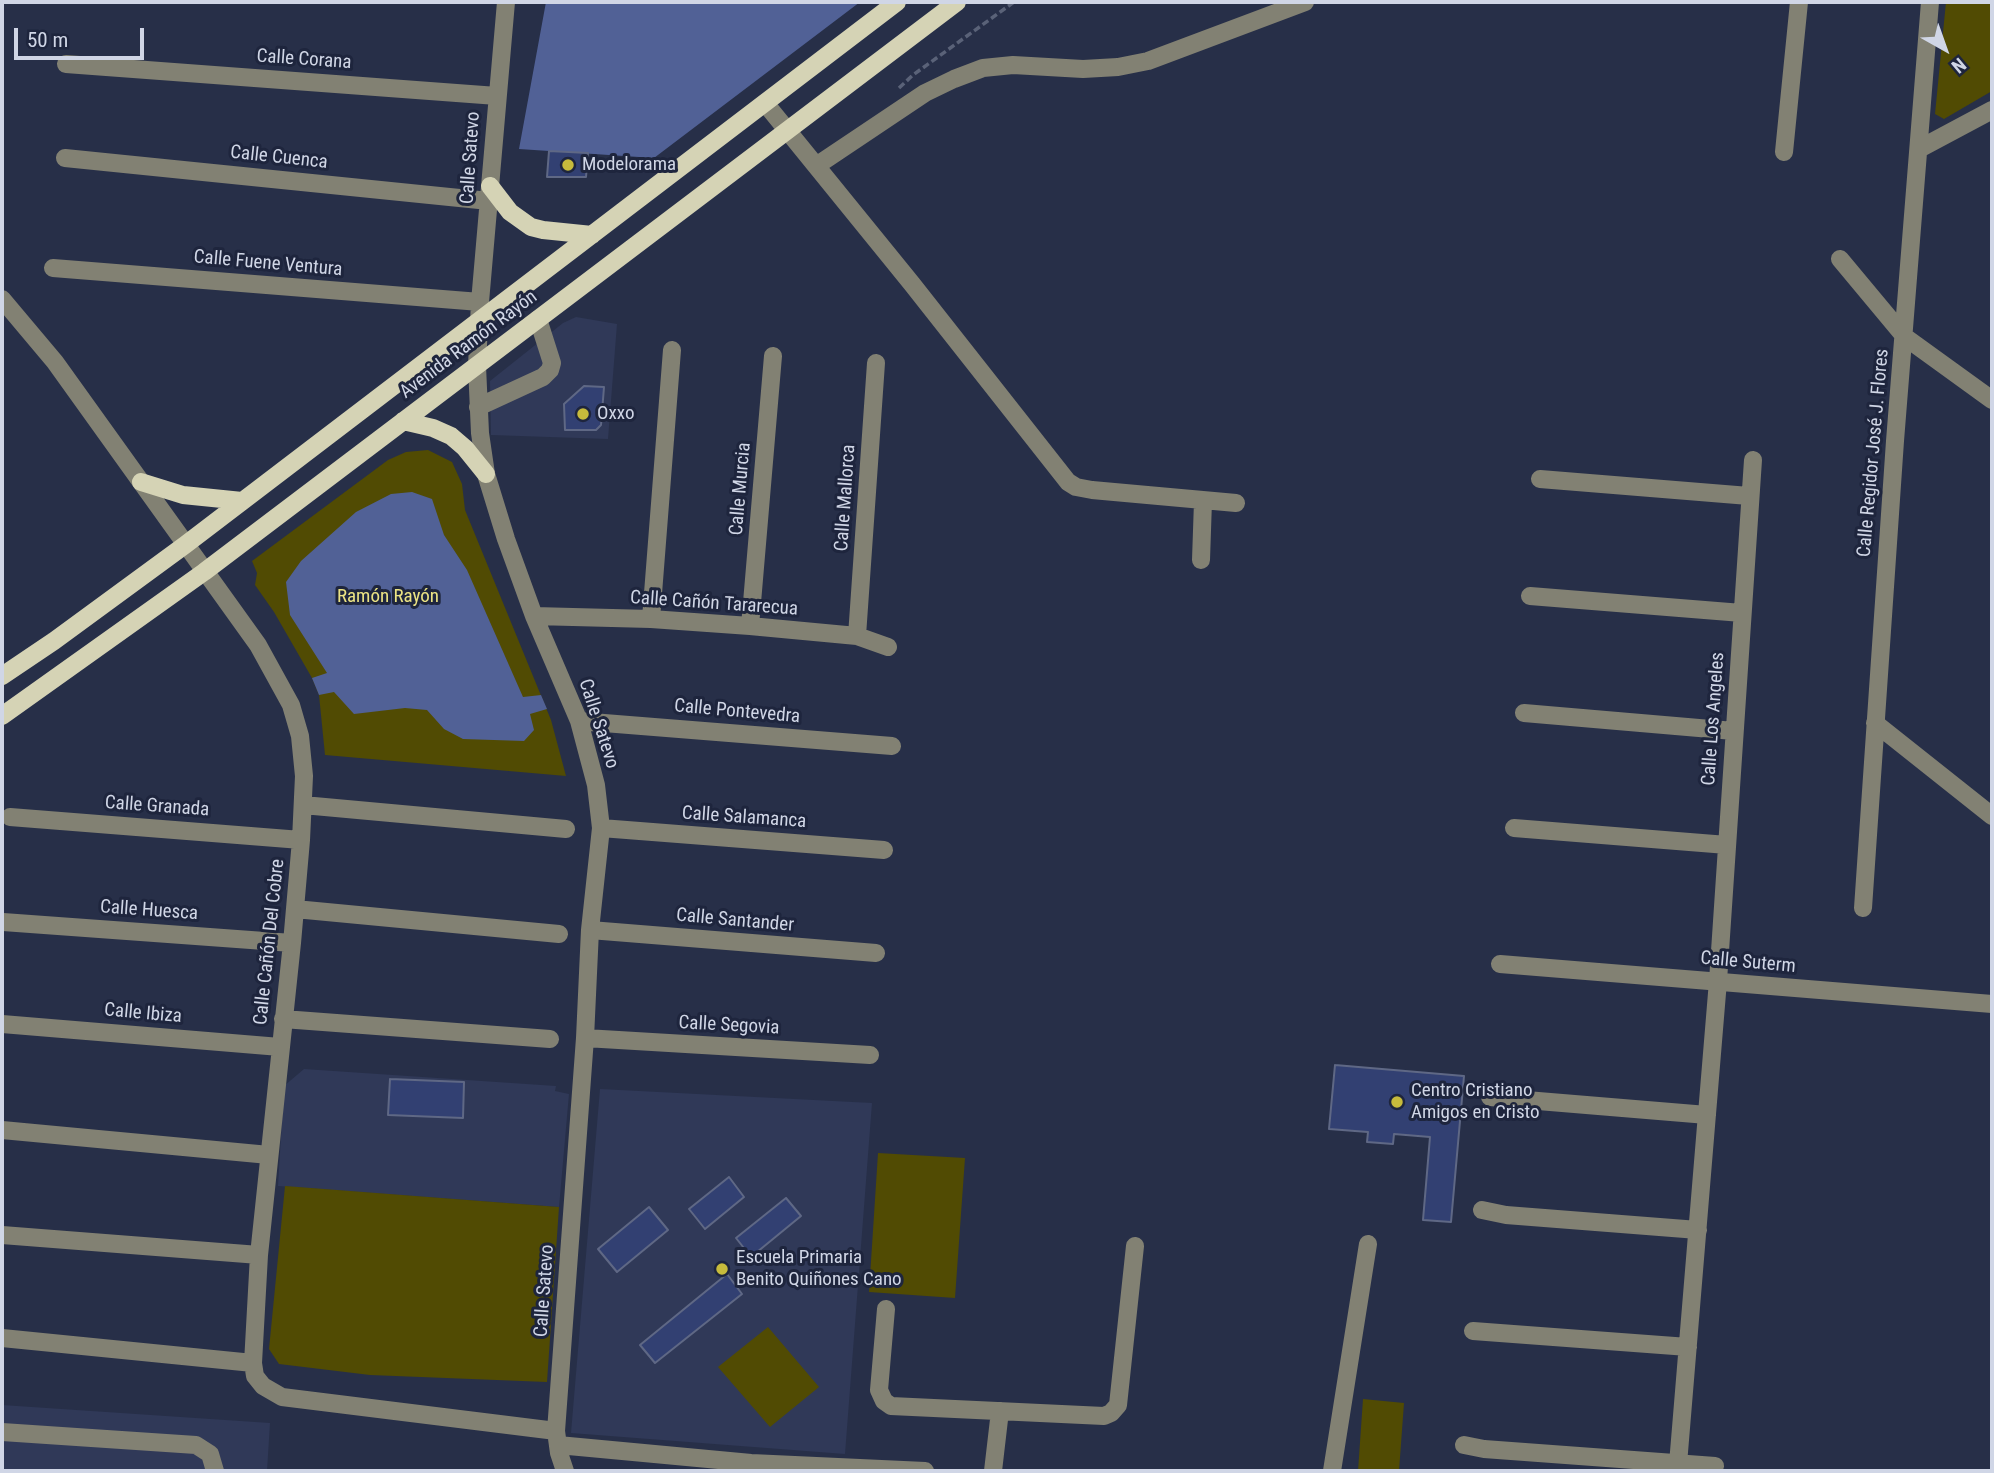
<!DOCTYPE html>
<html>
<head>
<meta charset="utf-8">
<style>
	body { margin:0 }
	#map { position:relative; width:1994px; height:1473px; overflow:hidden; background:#272f48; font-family:"Roboto Condensed",sans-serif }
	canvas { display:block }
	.frame { position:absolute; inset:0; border:4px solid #d0d6e6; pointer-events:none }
	.north { position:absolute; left:1910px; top:14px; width:70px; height:70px; -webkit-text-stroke:5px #1e253d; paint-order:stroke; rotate:140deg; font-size:19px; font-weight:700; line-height:28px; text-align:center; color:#d0d6e6 }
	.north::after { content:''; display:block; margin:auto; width:24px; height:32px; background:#d0d6e6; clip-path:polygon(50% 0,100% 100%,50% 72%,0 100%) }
	.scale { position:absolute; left:14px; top:28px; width:130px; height:32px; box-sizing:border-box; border:4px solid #d0d6e6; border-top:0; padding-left:9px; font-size:21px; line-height:24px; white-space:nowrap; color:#d0d6e6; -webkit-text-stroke:5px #1e253d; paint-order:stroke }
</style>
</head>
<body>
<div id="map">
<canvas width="1994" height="1473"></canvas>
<div class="frame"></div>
<div class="north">N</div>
<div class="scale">50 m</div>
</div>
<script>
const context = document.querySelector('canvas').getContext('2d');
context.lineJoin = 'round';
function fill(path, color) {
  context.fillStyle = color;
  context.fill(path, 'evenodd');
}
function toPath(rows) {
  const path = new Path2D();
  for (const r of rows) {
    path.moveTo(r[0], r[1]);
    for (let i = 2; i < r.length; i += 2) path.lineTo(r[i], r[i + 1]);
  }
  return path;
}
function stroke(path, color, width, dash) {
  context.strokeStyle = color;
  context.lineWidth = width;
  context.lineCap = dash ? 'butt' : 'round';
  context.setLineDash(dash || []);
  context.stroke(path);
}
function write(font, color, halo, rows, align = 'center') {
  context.font = font + ' "Roboto Condensed",sans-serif';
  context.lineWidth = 6;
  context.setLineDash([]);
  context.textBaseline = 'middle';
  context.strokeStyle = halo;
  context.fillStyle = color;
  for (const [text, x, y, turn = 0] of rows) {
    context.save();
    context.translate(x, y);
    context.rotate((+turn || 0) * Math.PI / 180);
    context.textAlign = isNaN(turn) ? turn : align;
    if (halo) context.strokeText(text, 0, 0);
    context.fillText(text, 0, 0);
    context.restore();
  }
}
fill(toPath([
	[576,317,617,324,608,439,491,435,490,381,563,323],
	[304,1069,556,1086,555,1091,569,1094,559,1207,278,1186,284,1086],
	[600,1089,872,1103,845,1454,571,1433],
	[2,1405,270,1423,267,1471,2,1471]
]), '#303958');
fill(toPath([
	[1946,2,1992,2,1992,91,1944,119,1935,114],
	[428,450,452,462,462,484,465,510,551,720,566,776,325,755,319,695,312,678,274,612,255,585,257,573,252,561,388,460,406,452],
	[878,1153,965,1158,955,1298,869,1292],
	[285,1186,559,1207,547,1382,370,1375,279,1364,269,1349],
	[768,1327,819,1387,770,1427,718,1367],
	[1363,1399,1404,1403,1399,1471,1358,1471]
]), '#514b03');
fill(toPath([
	[546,2,860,2,654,158,519,149],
	[412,492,432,499,444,535,467,570,523,697,541,695,547,709,530,714,534,730,524,741,463,739,444,729,427,710,405,708,354,714,334,692,319,695,312,678,327,673,290,615,286,582,301,561,356,512,391,494]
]), '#516196');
const building = toPath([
	[549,151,588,153,586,177,547,177,549,151],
	[584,386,604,387,601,425,596,430,565,430,564,404,584,386],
	[1335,1065,1464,1076,1451,1222,1423,1220,1430,1137,1394,1134,1393,1144,1367,1142,1368,1132,1329,1129,1335,1065],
	[390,1079,464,1082,463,1118,388,1115,390,1079],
	[729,1177,744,1197,705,1229,689,1209,729,1177],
	[786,1198,801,1216,751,1257,736,1238,786,1198],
	[649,1207,668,1230,617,1272,598,1249,649,1207],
	[727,1274,742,1294,655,1363,640,1345,727,1274]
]);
fill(building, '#324072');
stroke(building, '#5f6885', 2);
stroke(toPath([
	[899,88,913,75,1014,2]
]), '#5a6278', 3.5, [7, 3.5]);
stroke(toPath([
	[506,2,480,302,477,366,480,433,486,474,506,539,534,616,579,721,596,785,601,828,590,930,585,1038,556,1431,559,1453,565,1471],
	[66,64,497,96],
	[765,103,912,284,1068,482,1076,487,1092,490,1236,503],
	[1919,149,1992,110],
	[1784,152,1799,2],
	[65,158,489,201],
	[816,166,925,93,954,79,983,68,1013,65,1083,69,1118,67,1148,61,1305,2],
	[1840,259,1905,337,1992,400],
	[53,268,480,302],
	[2,299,55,362,258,645,291,705,300,736,304,776,301,840,292,943,259,1255,253,1363,255,1376,263,1386,282,1397,556,1431],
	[478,407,543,377,550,370,552,363,538,319],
	[1540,479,1749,496],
	[1201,560,1203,501],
	[1530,596,1742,613],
	[534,616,651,619,750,626,857,636,888,647],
	[651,619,672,350],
	[750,626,773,356],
	[857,636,876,363],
	[1524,713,1734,731],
	[579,721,892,746],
	[1875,723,1992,816],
	[303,805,566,829],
	[10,817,301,840],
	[601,828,884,850],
	[1514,828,1727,845],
	[1863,908,1895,441,1930,2],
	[295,909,559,934],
	[3,922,292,943],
	[590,930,876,953],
	[1500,964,1992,1004],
	[283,1019,550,1039],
	[2,1024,280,1047],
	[585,1038,870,1055],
	[1490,1097,1707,1115],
	[2,1130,269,1155],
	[1482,1210,1506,1215,1698,1230],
	[2,1235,259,1255],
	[886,1309,879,1390,884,1401,891,1406,1104,1416,1111,1413,1118,1405,1135,1246],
	[1473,1331,1688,1347],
	[2,1338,253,1363],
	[2,1432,196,1445,210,1454,215,1471],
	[558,1445,751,1463,925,1471],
	[1464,1445,1484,1449,1715,1466],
	[1678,1464,1718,981,1753,460],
	[993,1471,1000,1411],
	[1332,1471,1368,1244]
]), '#828173', 18);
stroke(toPath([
	[490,186,510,212,531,227,543,230,592,235],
	[403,421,433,428,451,436,465,448,486,474],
	[141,482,183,495,242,501],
	[2,676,54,641,185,545,897,2],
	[2,716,204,572,957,2]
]), '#d5d3b5', 18);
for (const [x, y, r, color] of [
	[568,165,7,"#c7bb3c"],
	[583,414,7,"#c7bb3c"],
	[1397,1102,7,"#c7bb3c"],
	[722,1269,7,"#c7bb3c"]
]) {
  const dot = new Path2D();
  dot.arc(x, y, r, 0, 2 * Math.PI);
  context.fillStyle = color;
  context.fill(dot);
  stroke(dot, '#1e253d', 2.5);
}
write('19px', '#d0d6e6', '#1e253d', [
	["Calle Corana",304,60,4],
	["Calle Cuenca",279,158,6],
	["Calle Satevo",471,158,-86],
	["Calle Fuene Ventura",268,264,5],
	["Avenida Ramón Rayón",469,345,-37],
	["Calle Regidor José J. Flores",1874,453,-85],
	["Calle Murcia",741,489,-85],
	["Calle Mallorca",846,498,-86],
	["Calle Cañón Tararecua",714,604,4],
	["Calle Pontevedra",737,712,5],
	["Calle Los Angeles",1714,719,-86],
	["Calle Satevo",598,724,72],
	["Calle Granada",157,807,4],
	["Calle Salamanca",744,818,4],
	["Calle Huesca",149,911,4],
	["Calle Santander",735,921,5],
	["Calle Cañón Del Cobre",270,942,-84],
	["Calle Suterm",1748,963,5],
	["Calle Ibiza",143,1014,5],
	["Calle Segovia",729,1026,3],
	["Calle Satevo",545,1291,-86]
]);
write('19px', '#d0d6e6', '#1e253d', [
	["Modelorama",582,165],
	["Oxxo",597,414],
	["Centro Cristiano",1411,1091],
	["Amigos en Cristo",1411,1113],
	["Escuela Primaria",736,1258],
	["Benito Quiñones Cano",736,1280]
], 'left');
write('19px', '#ebe384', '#1e253d', [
	["Ramón Rayón",388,597]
]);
</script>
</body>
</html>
